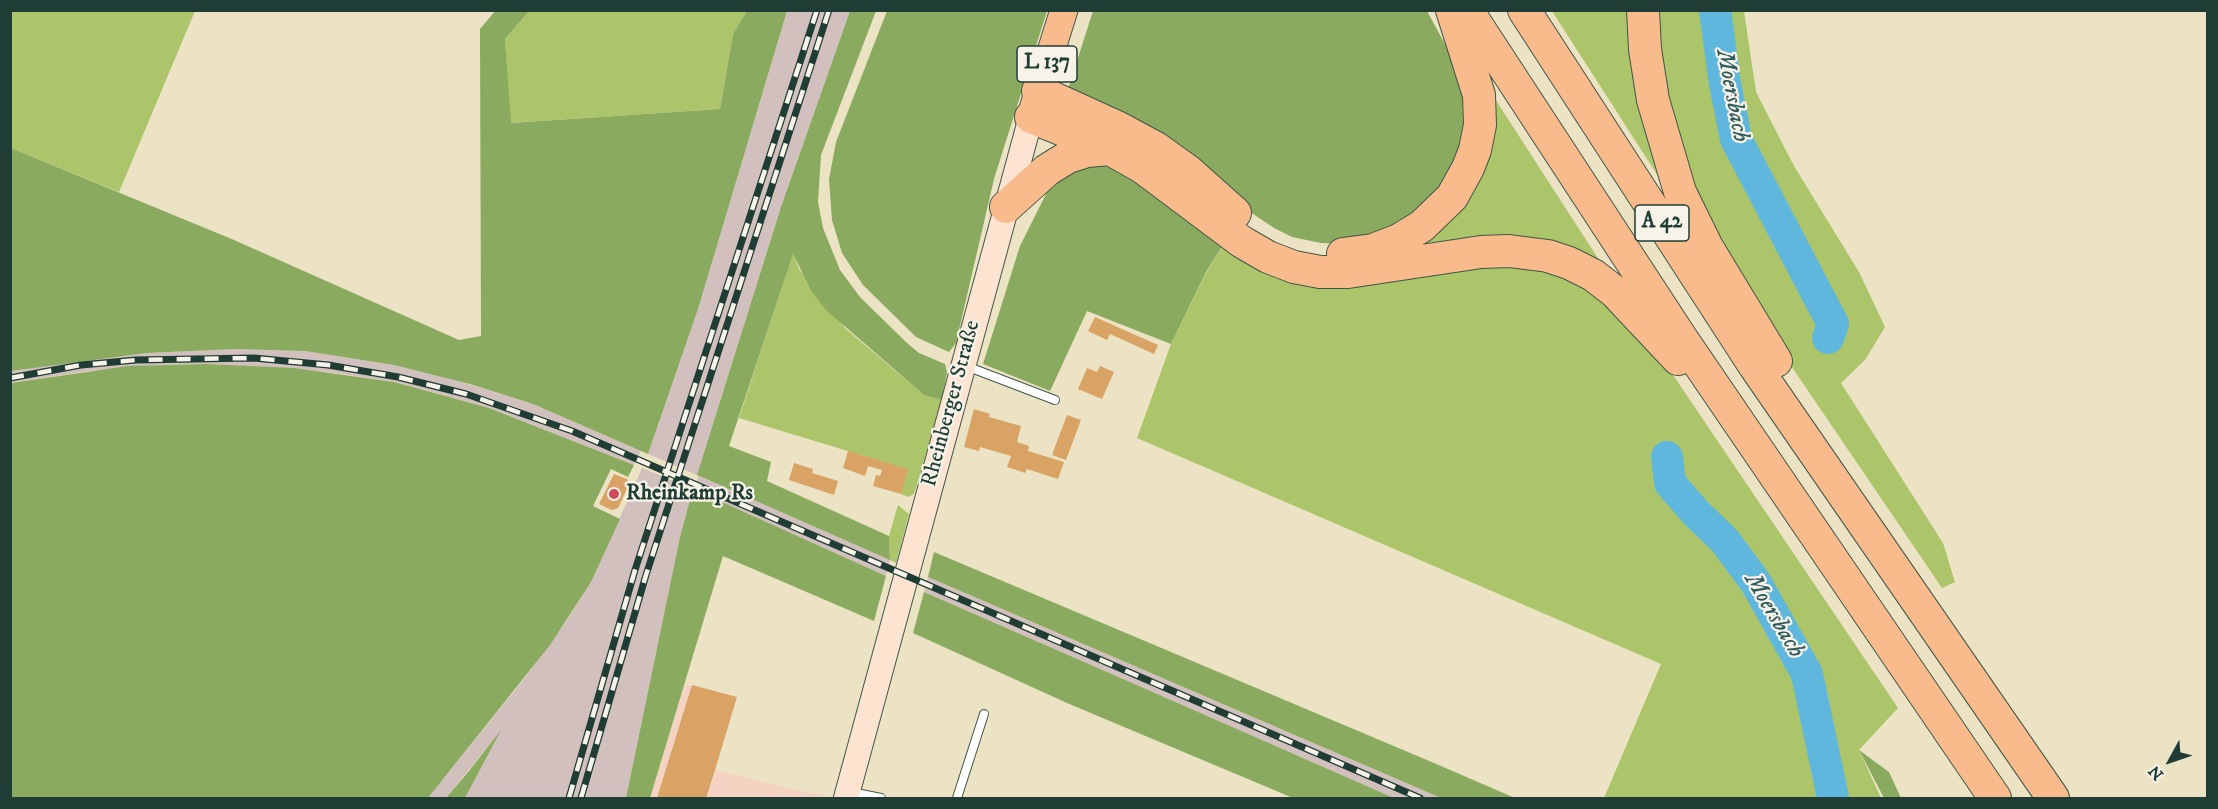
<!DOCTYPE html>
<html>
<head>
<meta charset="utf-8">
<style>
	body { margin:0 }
	#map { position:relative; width:2218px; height:809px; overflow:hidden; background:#ebe3c3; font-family:"IM FELL DW Pica",serif }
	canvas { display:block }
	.frame { position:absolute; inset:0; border:12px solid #1f3d34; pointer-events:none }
	.north { position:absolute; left:2140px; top:731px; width:60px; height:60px; -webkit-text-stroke:4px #f7f3e8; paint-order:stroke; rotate:230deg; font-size:16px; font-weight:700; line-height:24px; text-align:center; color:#1f3d34 }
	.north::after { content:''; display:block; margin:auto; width:21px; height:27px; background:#1f3d34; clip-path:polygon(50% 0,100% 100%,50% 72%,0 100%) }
</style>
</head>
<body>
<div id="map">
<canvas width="2218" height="809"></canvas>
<div class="frame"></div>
<div class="north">N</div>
</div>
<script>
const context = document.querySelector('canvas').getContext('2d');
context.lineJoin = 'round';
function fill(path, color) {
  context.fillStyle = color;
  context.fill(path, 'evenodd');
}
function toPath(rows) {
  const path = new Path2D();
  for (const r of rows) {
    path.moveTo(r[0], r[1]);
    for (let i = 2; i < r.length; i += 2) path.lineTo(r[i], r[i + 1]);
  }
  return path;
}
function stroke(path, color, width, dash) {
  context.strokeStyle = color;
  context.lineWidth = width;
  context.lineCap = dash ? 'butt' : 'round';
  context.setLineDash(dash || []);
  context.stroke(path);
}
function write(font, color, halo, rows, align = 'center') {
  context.font = font + ' "IM FELL DW Pica",serif';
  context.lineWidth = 4.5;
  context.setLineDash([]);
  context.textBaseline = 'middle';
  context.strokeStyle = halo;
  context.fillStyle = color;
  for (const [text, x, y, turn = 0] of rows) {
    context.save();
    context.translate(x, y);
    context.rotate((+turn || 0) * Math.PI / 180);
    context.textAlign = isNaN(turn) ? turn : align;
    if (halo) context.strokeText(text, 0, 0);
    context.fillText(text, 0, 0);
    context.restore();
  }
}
fill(toPath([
	[685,684,737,697,715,770,815,794,823,793,822,798,650,798]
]), '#f5d3c2');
fill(toPath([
	[787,11,850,11,781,207,697,475,648,454,698,309],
	[236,349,305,351,394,365,442,376,533,404,641,451,634,465,489,408,394,382,328,372,206,364,161,365,89,371,11,383,11,371,59,364,146,353],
	[642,468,693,489,699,476,890,560,886,576,693,490,680,537,626,798,465,798,498,734,446,798,428,798,528,674,567,620,591,582],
	[928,577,1441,798,1394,798,924,592]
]), '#d1c0bd');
fill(toPath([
	[10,11,195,11,119,192,11,148],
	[529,11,747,11,733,34,720,109,510,123,505,39],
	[1552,11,1636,11,1665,187],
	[1654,11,1744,11,1756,92,1794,166,1859,272,1885,327,1865,360,1841,383,1943,543,1955,582,1942,588,1781,351,1718,249,1678,152,1661,87],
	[1486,85,1612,280,1559,255,1335,262],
	[1223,245,1290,279,1495,264,1549,269,1609,300,1669,369,1898,708,1859,750,1881,798,1604,798,1661,664,1137,438,1171,344,1205,275],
	[793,253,799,269,846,329,924,395,942,400,914,494,908,497,901,494,907,469,739,418],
	[898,505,909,514,896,563,890,560,889,536]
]), '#acc56b');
fill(toPath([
	[496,10,529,11,505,39,511,123,720,109,733,34,747,11,787,11,698,309,648,454,533,404,470,384,394,365,305,351,236,349,146,353,11,371,11,148,234,240,459,340,481,336,480,29],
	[850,11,876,11,821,155,818,202,823,228,840,270,860,297,907,343,919,353,945,364,947,372,942,400,924,395,826,310,812,292,793,254,729,446,771,462,767,481,889,536,890,560,697,475,781,207],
	[887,11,1047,11,994,179,956,343,949,352,916,337,863,285,842,253,832,220,829,179,836,142],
	[1093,11,1427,11,1452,57,1463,85,1468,116,1460,165,1414,218,1348,244,1321,243,1292,237,1274,228,1068,89],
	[1099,163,1129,172,1223,245,1206,272,1171,344,1087,311,1050,391,983,364,1020,246,1051,184,1067,170],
	[206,364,294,368,394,382,489,408,634,465,628,477,611,469,593,506,620,519,591,582,550,645,428,798,11,798,11,383,128,366],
	[693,489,886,576,874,621,723,556,650,798,626,798,680,537],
	[934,552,1434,763,1515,798,1441,798,928,577],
	[924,592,1107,672,1394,798,1293,798,1067,703,913,633],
	[501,730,465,798,446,798,469,771],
	[1859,750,1889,772,1901,798,1884,798]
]), '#89aa5f');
stroke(toPath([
	[1715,10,1725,84,1736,139,1833,324,1828,338],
	[1667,457,1670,483,1695,512,1725,541,1756,583,1807,674,1833,798]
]), '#60b7dd', 32);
fill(toPath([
	[1095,317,1158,345,1154,354,1110,334,1107,340,1088,331],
	[1100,366,1114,372,1102,399,1078,389,1087,368,1097,372],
	[974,409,990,414,989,417,1021,426,1017,442,1029,446,1028,451,1064,462,1058,479,1027,469,1025,473,1007,467,1011,456,980,447,979,451,964,447],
	[1067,415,1081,420,1066,460,1052,455],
	[848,451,908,469,901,494,873,486,876,475,880,476,882,470,868,466,865,476,843,468],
	[794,463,813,469,812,473,838,481,834,495,789,480],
	[614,474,627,479,629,485,618,508,612,510,599,504],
	[692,685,737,697,715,770,706,798,657,798]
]), '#d9a365');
const lane = toPath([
	[966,366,1055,400],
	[851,792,881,798],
	[957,798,984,714]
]);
const secondary = toPath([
	[846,798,1031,117]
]);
const primary = toPath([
	[1032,112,1064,10]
]);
const highway = toPath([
	[1467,10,1682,339,1995,798],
	[1524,10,1754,365,2053,798],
	[1643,10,1645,49,1653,100,1680,192,1707,247,1776,361],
	[1038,91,1119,128,1156,148,1188,171,1235,213],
	[1031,117,1110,149,1142,167,1242,242,1268,257,1294,267,1320,272,1348,272,1481,252,1509,251,1548,256,1569,263,1593,275,1615,292,1678,359],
	[1006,207,1047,170,1068,157,1087,151,1110,149],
	[1343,254,1373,250,1399,240,1422,226,1452,197,1468,168,1475,150,1480,125,1479,95,1452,10]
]);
stroke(lane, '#3e5649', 10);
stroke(secondary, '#3e5649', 26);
stroke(primary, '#3e5649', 29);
stroke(highway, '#3e5649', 34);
stroke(lane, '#fff', 8);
stroke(secondary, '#fde4d1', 24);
stroke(primary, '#fabb8c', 27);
stroke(highway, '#fabb8c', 32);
const rail = toPath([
	[10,378,81,365,136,360,254,358,328,365,398,377,466,394,572,431,1420,798],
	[569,798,635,570,817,10],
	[581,798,646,575,829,10]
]);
stroke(rail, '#1f3d34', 7);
stroke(rail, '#f7f3e8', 4.5, [14]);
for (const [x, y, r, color] of [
	[614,494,6,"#d1495b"]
]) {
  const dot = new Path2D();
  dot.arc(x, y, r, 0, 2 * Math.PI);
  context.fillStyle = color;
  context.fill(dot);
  stroke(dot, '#f7f3e8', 2);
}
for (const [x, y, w] of [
	[1047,64,60],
	[1662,223,54]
]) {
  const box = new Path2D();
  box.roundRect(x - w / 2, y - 18, w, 36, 4.5);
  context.fillStyle = '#f7f3e8';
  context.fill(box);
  stroke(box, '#1f3d34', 1.5);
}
write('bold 21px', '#1f3d34', null, [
	["L 137",1047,64],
	["A 42",1662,223]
]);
write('22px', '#1f3d34', '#f7f3e8', [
	["Rheinberger Straße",952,404,-75]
]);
write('bold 22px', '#1f3d34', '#f7f3e8', [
	["Rheinkamp Rs",626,494]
], 'left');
write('italic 24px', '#2f5c5e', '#f7f3e8', [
	["Moersbach",1731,96,79],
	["Moersbach",1773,616,59]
]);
</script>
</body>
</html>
